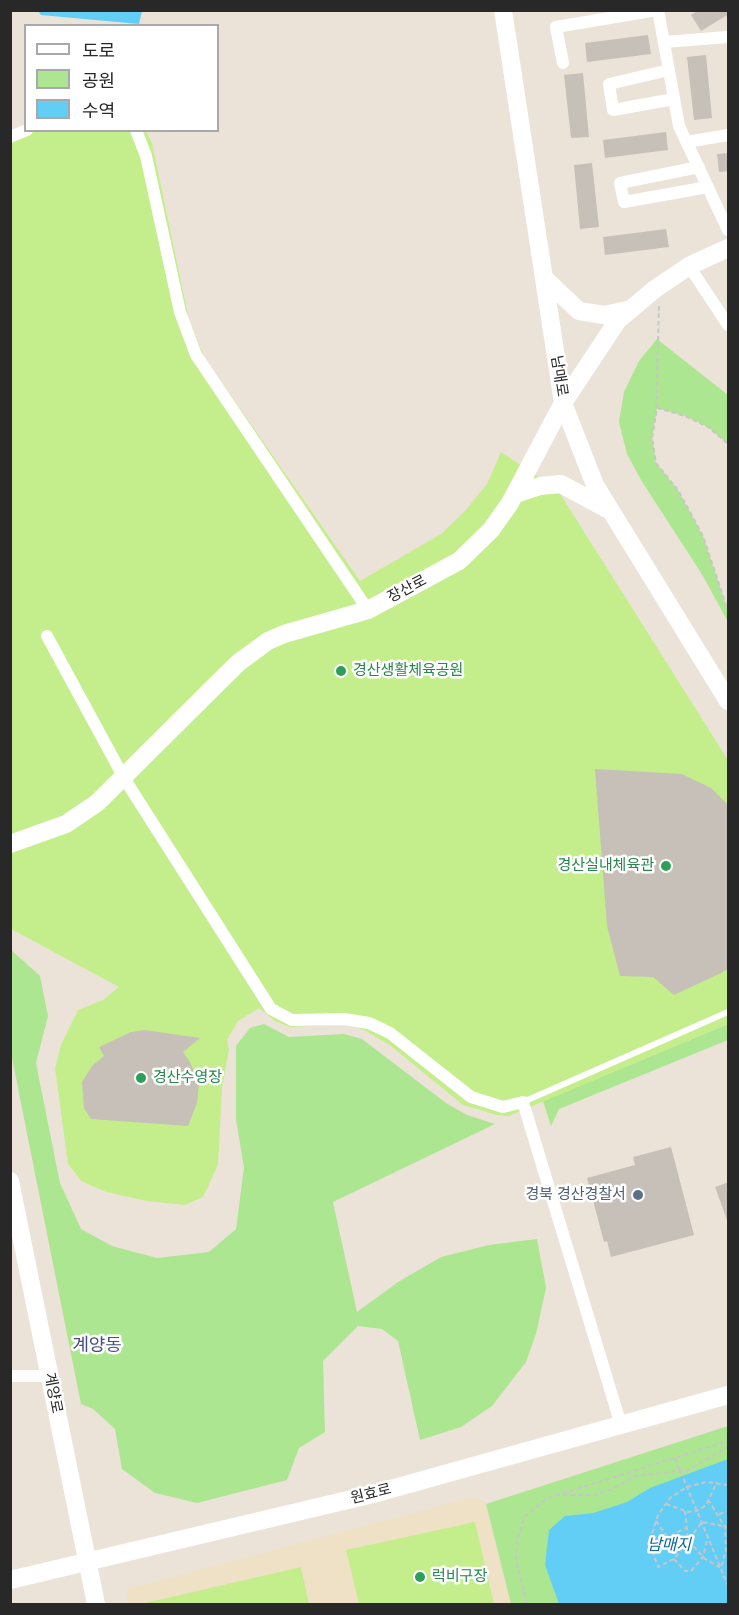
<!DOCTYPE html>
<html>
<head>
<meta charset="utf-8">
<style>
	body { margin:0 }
	#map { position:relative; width:739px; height:1615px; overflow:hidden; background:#ebe3d8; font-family:Montserrat,"Noto Sans KR",sans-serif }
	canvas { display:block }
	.frame { position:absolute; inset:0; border:12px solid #282828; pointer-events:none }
	.legend { position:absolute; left:24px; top:24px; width:195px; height:108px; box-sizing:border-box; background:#fff; border:2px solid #a9a9a9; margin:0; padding:8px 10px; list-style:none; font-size:18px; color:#282828 }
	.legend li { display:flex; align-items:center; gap:12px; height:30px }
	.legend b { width:30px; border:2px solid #a9a9a9 }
</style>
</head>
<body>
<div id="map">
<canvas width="739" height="1615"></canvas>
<div class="frame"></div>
<ul class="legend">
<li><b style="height:8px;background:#fff"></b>도로</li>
<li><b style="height:16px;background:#ade690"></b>공원</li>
<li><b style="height:16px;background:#63cef5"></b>수역</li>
</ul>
</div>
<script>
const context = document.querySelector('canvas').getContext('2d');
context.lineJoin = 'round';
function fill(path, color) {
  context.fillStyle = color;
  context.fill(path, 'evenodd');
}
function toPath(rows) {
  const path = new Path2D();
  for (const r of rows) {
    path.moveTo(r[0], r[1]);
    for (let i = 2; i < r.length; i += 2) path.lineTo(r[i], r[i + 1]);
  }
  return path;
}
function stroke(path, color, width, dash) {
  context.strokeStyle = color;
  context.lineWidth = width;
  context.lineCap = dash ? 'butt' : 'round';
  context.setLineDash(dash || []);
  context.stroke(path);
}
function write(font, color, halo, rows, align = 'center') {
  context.font = font + ' Montserrat,"Noto Sans KR",sans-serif';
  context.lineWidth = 5;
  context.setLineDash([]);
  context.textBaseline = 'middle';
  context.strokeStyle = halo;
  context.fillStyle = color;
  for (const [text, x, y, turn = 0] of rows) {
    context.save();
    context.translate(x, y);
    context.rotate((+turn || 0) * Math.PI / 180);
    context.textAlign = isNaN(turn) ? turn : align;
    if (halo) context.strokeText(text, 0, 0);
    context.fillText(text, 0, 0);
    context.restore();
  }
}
fill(toPath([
	[473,1497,485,1501,511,1604,127,1604,127,1589]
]), '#efe1c5');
fill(toPath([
	[657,339,728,395,728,444,708,427,685,416,657,408,652,437,656,463,678,490,703,536,728,611,728,622,703,576,641,480,627,454,619,422,624,392,639,361],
	[10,949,40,976,48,1016,36,1063,60,1183,81,1229,112,1246,157,1258,209,1252,236,1229,244,1168,236,1119,236,1046,250,1028,264,1024,289,1037,344,1034,362,1039,446,1103,467,1115,495,1124,333,1202,357,1312,398,1282,441,1257,489,1245,537,1239,546,1288,536,1334,526,1362,492,1406,461,1427,420,1440,398,1341,382,1329,358,1326,323,1361,325,1432,299,1448,287,1480,197,1503,155,1493,122,1469,115,1429,93,1409,81,1404,11,1053],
	[728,1024,728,1040,559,1109,551,1126,543,1101],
	[728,1426,728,1604,511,1604,486,1504]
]), '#ade690');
fill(toPath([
	[11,130,146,131,152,143,189,320,204,357,360,581,441,534,465,511,487,484,501,452,557,489,728,760,728,1024,509,1116,497,1115,463,1105,391,1046,366,1031,350,1024,290,1027,275,1021,259,1008,238,1021,227,1040,229,1050,222,1087,218,1165,203,1197,185,1205,147,1201,106,1192,81,1181,68,1164,55,1068,61,1045,78,1010,103,1000,119,987,11,929],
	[475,1522,494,1604,359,1604,346,1550],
	[301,1567,309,1604,145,1604,145,1603]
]), '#c4ee8b');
fill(toPath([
	[38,11,142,11,139,24,41,15],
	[728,1459,728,1604,559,1604,545,1565,549,1530,565,1516,593,1513,627,1502,650,1488]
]), '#63cef5');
fill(toPath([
	[699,10,729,10,729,14,701,31,691,15],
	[648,35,651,54,587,62,585,43],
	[706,55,712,118,694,120,687,57],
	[583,73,589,137,571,138,564,75],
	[666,132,668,150,605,158,603,140],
	[729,153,729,171,719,172,717,154],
	[592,163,599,227,580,229,574,165],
	[666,229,669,247,605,255,603,237],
	[595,769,682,774,711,788,729,806,729,968,721,973,674,995,653,977,620,976,607,926],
	[145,1030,200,1038,183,1052,190,1062,199,1084,197,1103,188,1126,91,1119,84,1108,82,1082,92,1066,104,1056,99,1047,131,1032],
	[671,1147,694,1235,611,1257,607,1241,604,1242,587,1178,635,1165,633,1157],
	[729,1182,729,1220,727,1220,715,1187]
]), '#c6c0b8');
stroke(toPath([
	[659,306,656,415,652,437,656,463,678,490,703,536,728,611],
	[657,408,685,416,708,427,728,444],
	[675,1458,728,1586],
	[728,1485,706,1482,687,1487,670,1498,658,1515,652,1534,651,1547,658,1567,674,1559,702,1522,728,1527],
	[563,1495,594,1495,613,1489,635,1476,688,1470,728,1447],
	[666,1504,688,1512,697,1511,706,1505,717,1482],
	[685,1511,688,1540,705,1559,721,1568,726,1550,725,1527,709,1501],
	[719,1514,728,1511],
	[656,1521,668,1538],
	[651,1547,685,1528],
	[674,1559,685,1571,691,1571,703,1557,708,1536],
	[527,1604,516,1560,517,1541,525,1516,548,1498,728,1441]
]), '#c7c7c7', 2, [4.5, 3]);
stroke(toPath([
	[523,1102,728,1012]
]), '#fff', 6);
stroke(toPath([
	[658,10,679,126,728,230],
	[664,42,728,37],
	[563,63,556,27,657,10],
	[669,70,609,84,613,110,674,99],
	[136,130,146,156,180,312,196,355,368,610],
	[10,137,27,130],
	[687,142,728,135],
	[699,167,620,183,624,202,708,187],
	[689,266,728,325],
	[47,636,124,778,271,1009,292,1020,344,1019,369,1023,390,1033,471,1097,503,1107,523,1102,621,1425],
	[10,1376,49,1376]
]), '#fff', 12);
stroke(toPath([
	[503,10,563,403,595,485,728,701],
	[544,278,579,311,604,315,627,310],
	[516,494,540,486,561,484,609,510],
	[10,844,66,824,97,803,238,663,268,641,284,634,368,610,459,561,491,530,510,503,563,403,618,320,655,289,689,266,728,248],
	[10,1181,96,1604],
	[10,1580,373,1494,728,1395]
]), '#fff', 18);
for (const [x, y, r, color] of [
	[341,671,6,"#2e9e5b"],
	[666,866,6,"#2e9e5b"],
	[141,1078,6,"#2e9e5b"],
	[638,1195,6,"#5c6f8a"],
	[420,1577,6,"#2e9e5b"]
]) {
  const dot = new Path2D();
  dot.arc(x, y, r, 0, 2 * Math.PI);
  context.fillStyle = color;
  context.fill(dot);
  stroke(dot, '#fff', 2);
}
write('15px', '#282828', '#fff', [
	["남매로",559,376,81],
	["장산로",407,589,-28],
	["계양로",53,1393,79],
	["원효로",371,1494,-14]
]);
write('15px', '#27864d', '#fff', [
	["경산생활체육공원",353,671],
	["경산실내체육관",654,866,"right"],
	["경산수영장",153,1078],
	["럭비구장",432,1577]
], 'left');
write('15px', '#4e5e75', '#fff', [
	["경북 경산경찰서",626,1195]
], 'right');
write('italic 16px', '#05699e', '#fff', [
	["남매지",669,1545]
]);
write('18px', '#464f7a', '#fff', [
	["계양동",97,1346]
]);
</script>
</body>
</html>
